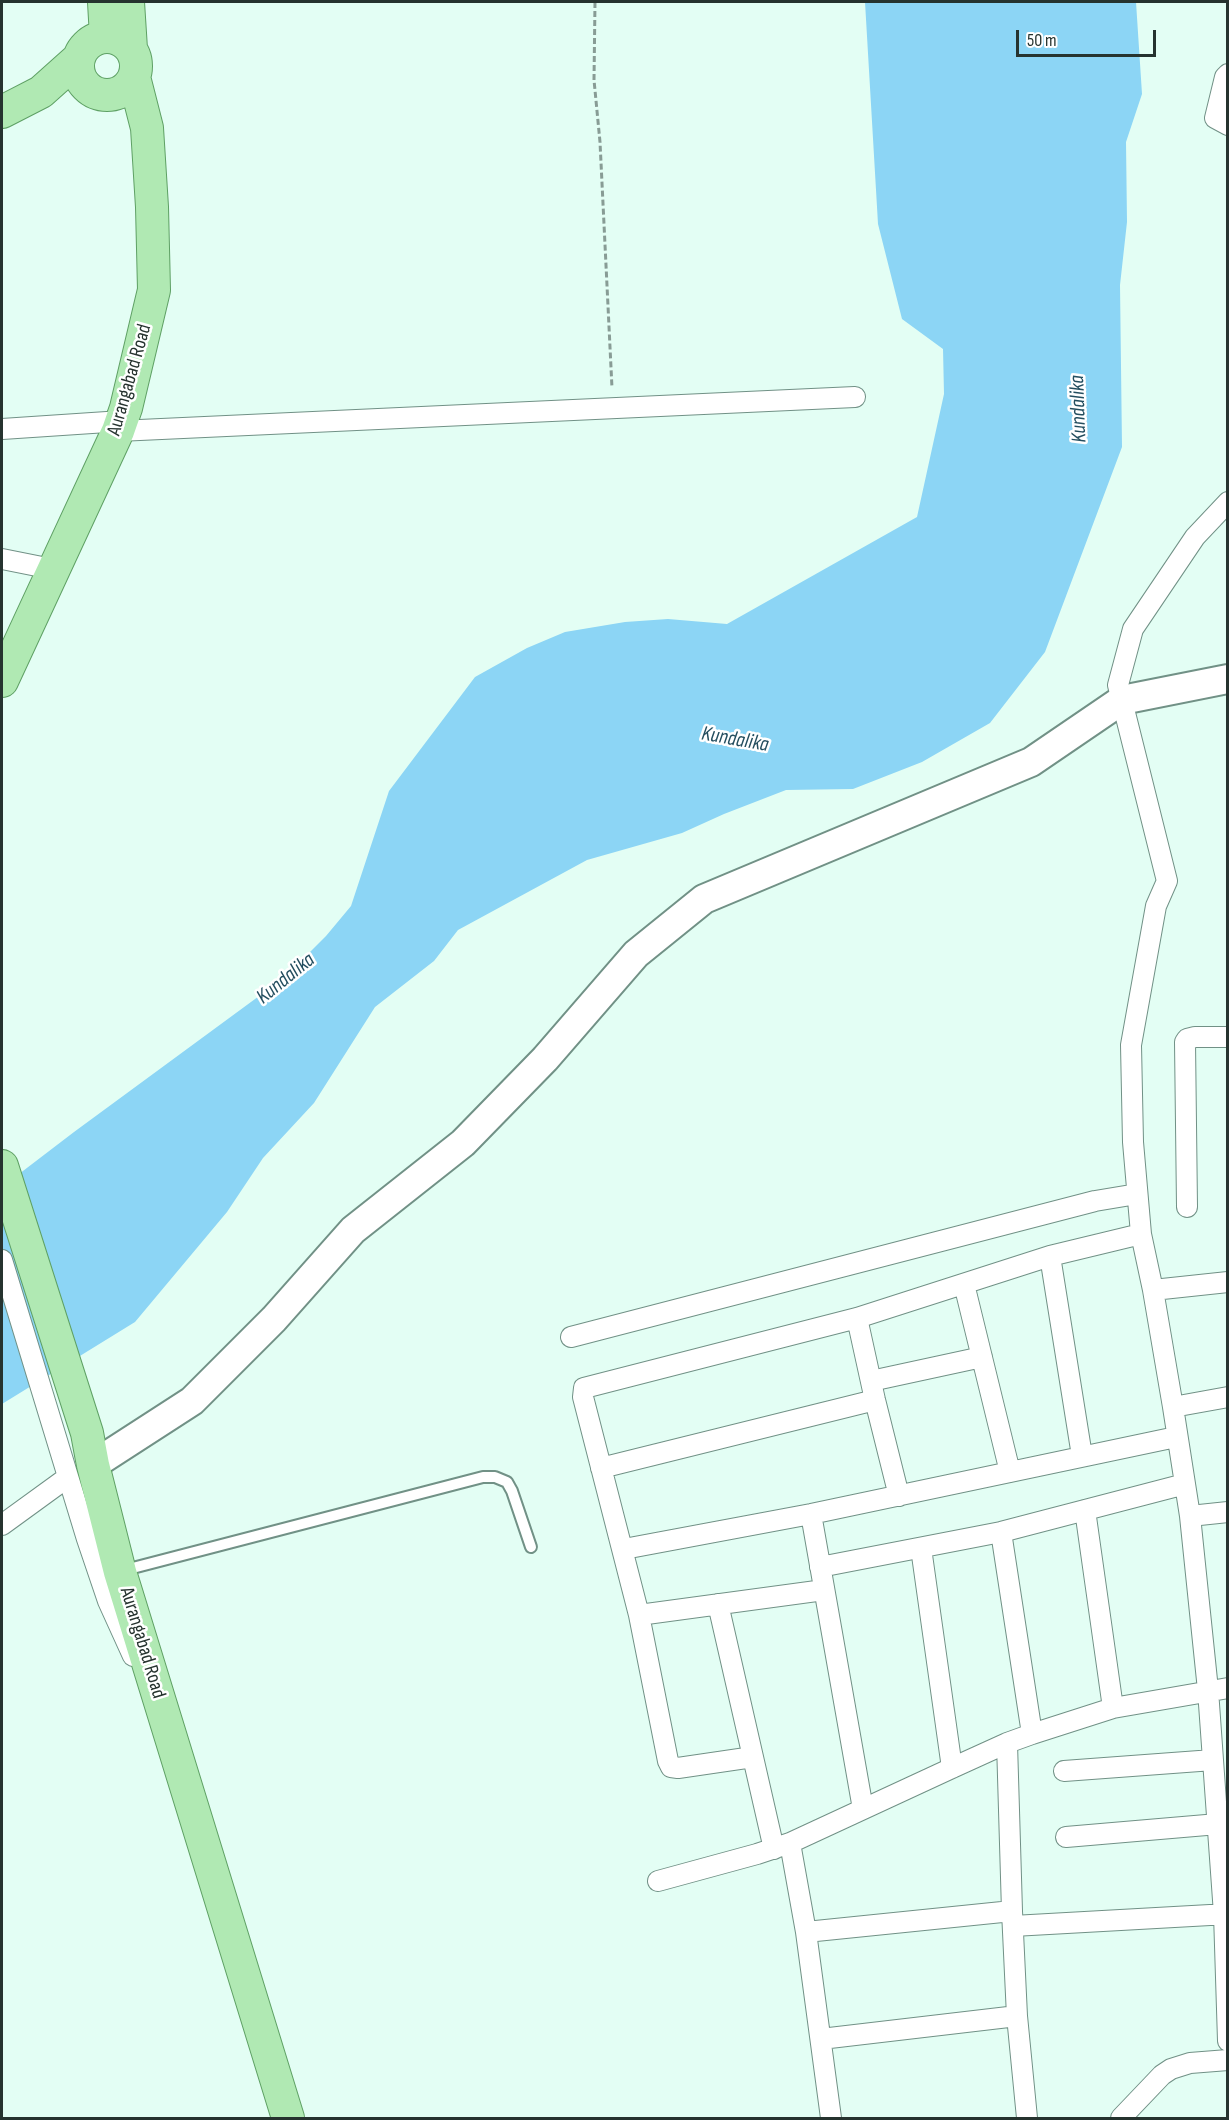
<!DOCTYPE html>
<html>
<head>
<meta charset="utf-8">
<style>
	body { margin:0 }
	#map { position:relative; width:1229px; height:2120px; overflow:hidden; background:#e3fef4; font-family:"Sofia Sans Condensed",sans-serif }
	canvas { display:block }
	.frame { position:absolute; inset:0; border:3px solid #26332f; pointer-events:none }
	.scale { position:absolute; left:1016px; top:30px; width:140px; height:27px; box-sizing:border-box; border:3px solid #26332f; border-top:0; padding-left:8px; font-size:18px; line-height:21px; white-space:nowrap; color:#26332f; -webkit-text-stroke:4px #fff; paint-order:stroke }
</style>
</head>
<body>
<div id="map">
<canvas width="1229" height="2120"></canvas>
<div class="frame"></div>
<div class="scale">50 m</div>
</div>
<script>
const context = document.querySelector('canvas').getContext('2d');
context.lineJoin = 'round';
function fill(path, color) {
  context.fillStyle = color;
  context.fill(path, 'evenodd');
}
function toPath(rows) {
  const path = new Path2D();
  for (const r of rows) {
    if (r.length === 3) {
      path.moveTo(r[0] + r[2], r[1]);
      path.arc(r[0], r[1], r[2], 0, 2 * Math.PI);
      continue;
    }
    path.moveTo(r[0], r[1]);
    for (let i = 2; i < r.length; i += 2) path.lineTo(r[i], r[i + 1]);
  }
  return path;
}
function stroke(path, color, width, dash) {
  context.strokeStyle = color;
  context.lineWidth = width;
  context.lineCap = dash ? 'butt' : 'round';
  context.setLineDash(dash || []);
  context.stroke(path);
}
function write(font, color, halo, rows, align = 'center') {
  context.font = font + ' "Sofia Sans Condensed",sans-serif';
  context.lineWidth = 5;
  context.setLineDash([]);
  context.textBaseline = 'middle';
  context.strokeStyle = halo;
  context.fillStyle = color;
  for (const [text, x, y, turn = 0] of rows) {
    context.save();
    context.translate(x, y);
    context.rotate((+turn || 0) * Math.PI / 180);
    context.textAlign = isNaN(turn) ? turn : align;
    if (halo) context.strokeText(text, 0, 0);
    context.fillText(text, 0, 0);
    context.restore();
  }
}
fill(toPath([
	[865,2,1136,2,1142,94,1126,142,1127,222,1120,285,1122,447,1045,652,990,723,922,762,853,789,786,790,724,814,682,833,587,860,458,930,434,961,375,1007,314,1103,263,1158,227,1212,135,1322,2,1404,2,1187,74,1132,285,977,326,936,351,906,389,791,475,677,527,648,565,632,625,622,668,619,727,624,917,517,944,394,943,349,902,319,878,224]
]), '#8cd5f5');
const lane = toPath([
	[121,1571,483,1477,495,1477,507,1482,512,1491,531,1547]
]);
const street = toPath([
	[1228,74,1225,77,1215,118,1228,125],
	[2,429,122,421],
	[118,431,855,397],
	[2,559,52,569],
	[1187,1207,1185,1042,1187,1039,1195,1037,1228,1037],
	[1050,1256,1082,1456],
	[2,1260,87,1539,108,1601,133,1656],
	[1228,1282,1153,1290,1173,1407,1228,1397],
	[964,1284,1010,1472],
	[1153,1290,1141,1234,1133,1142,1131,1045,1156,906,1167,881,1118,685,1133,629,1195,537,1228,502],
	[857,1318,875,1400,899,1496],
	[571,1337,1095,1201,1137,1194],
	[871,1381,982,1357],
	[1173,1407,1190,1516,1228,1512],
	[601,1468,875,1400],
	[1085,1510,1113,1708],
	[811,1514,863,1809],
	[1190,1516,1208,1690,1224,1914,1228,2041],
	[2,1525,68,1477],
	[1001,1532,1032,1734],
	[921,1548,952,1768],
	[624,1549,811,1514,1176,1437],
	[820,1567,1001,1532,1185,1484],
	[718,1604,774,1849],
	[639,1615,824,1590],
	[1007,1743,1012,1911,1017,2016,1027,2118],
	[753,1757,678,1768,671,1767,668,1761,639,1615,583,1397,584,1388,857,1318,1050,1256,1141,1234],
	[1064,1771,1213,1760],
	[1066,1837,1218,1824],
	[790,1843,806,1932,831,2118],
	[658,1881,757,1854,790,1843,952,1768,1007,1743,1032,1734,1113,1708,1228,1688],
	[1013,1926,1228,1914],
	[806,1932,1012,1911],
	[821,2039,1017,2016],
	[1121,2118,1162,2075,1171,2069,1190,2063,1228,2060]
]);
const secondary = toPath([
	[93,1465,192,1401,274,1319,353,1230,463,1143,545,1059,636,954,704,899,1031,762,1122,700,1228,679]
]);
const primary = toPath([
	[104,2,106,37],
	[128,2,131,49],
	[107,66,29],
	[2,112,41,92,79,58],
	[2,681,118,431,126,408,154,290,152,207,147,128,134,77],
	[2,1166,87,1433,93,1465,120,1572,288,2118]
]);
stroke(lane, '#719186', 14);
stroke(street, '#719186', 22);
stroke(secondary, '#719186', 32);
stroke(primary, '#5ea064', 34);
stroke(toPath([
	[595,2,594,80,600,142,612,388]
]), '#889c95', 3, [6, 3]);
stroke(lane, '#fff', 10);
stroke(street, '#fff', 20);
stroke(secondary, '#fff', 28);
stroke(primary, '#b0e9b3', 32);
write('20px', '#26332f', '#fff', [
	["Aurangabad Road",130,380,-74],
	["Aurangabad Road",142,1643,73]
]);
write('italic 21px', '#244e5f', '#fff', [
	["Kundalika",1079,409,-92],
	["Kundalika",735,740,10],
	["Kundalika",286,979,-39]
]);
</script>
</body>
</html>
